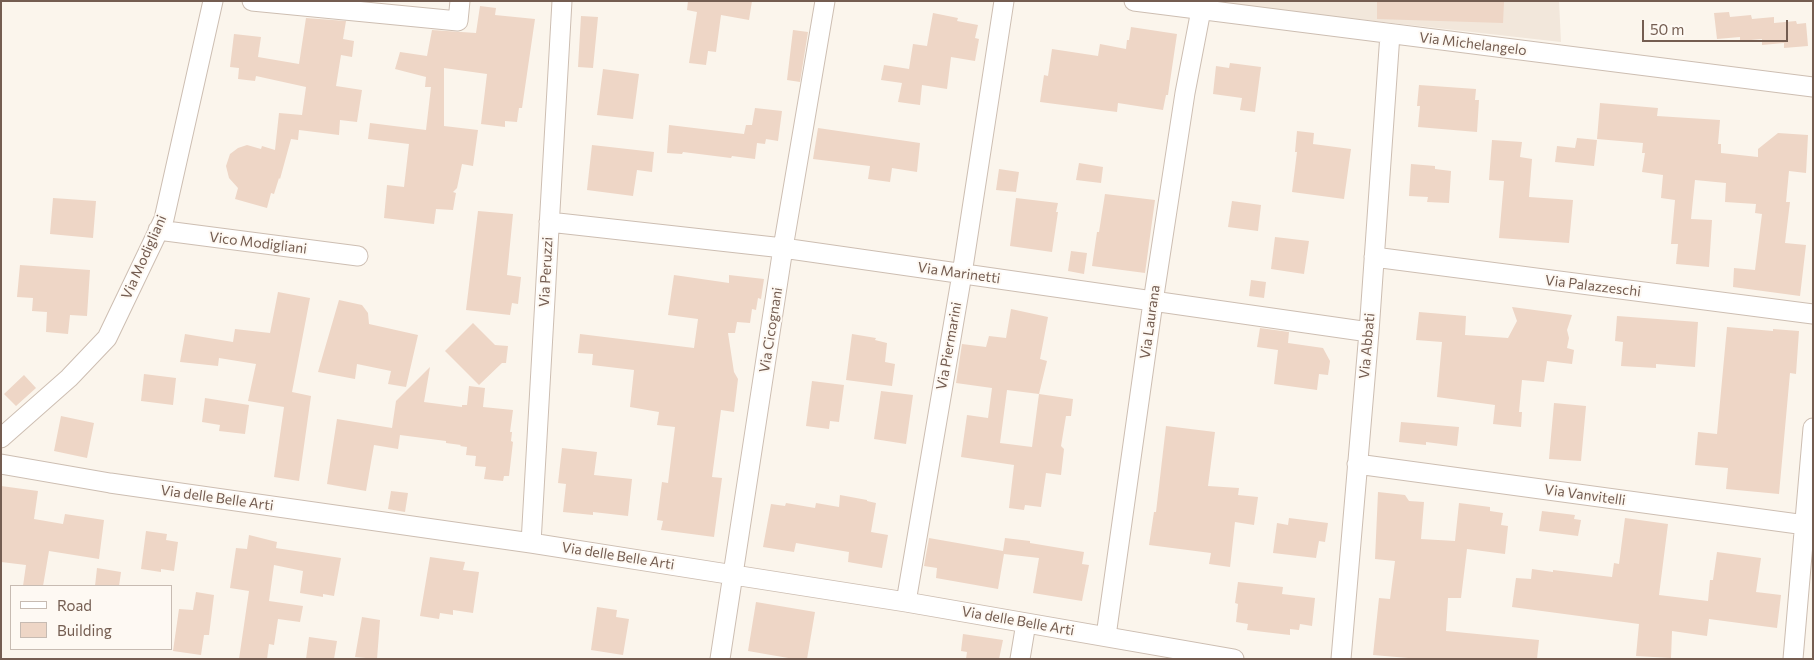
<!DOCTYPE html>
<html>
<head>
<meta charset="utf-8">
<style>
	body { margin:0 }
	#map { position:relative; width:1814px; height:660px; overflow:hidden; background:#fbf5ec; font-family:Commissioner,sans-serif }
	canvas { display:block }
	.frame { position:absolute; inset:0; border:2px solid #745d51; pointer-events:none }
	.legend { position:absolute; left:10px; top:585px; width:162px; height:65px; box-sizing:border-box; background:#fef9f3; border:1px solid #c7bbb2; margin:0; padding:6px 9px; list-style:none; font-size:15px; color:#745d51 }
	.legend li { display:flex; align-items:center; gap:10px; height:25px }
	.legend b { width:25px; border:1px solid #c7bbb2 }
	.scale { position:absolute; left:1642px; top:20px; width:146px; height:22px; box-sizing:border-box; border:2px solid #745d51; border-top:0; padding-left:6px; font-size:15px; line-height:18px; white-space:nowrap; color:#745d51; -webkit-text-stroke:4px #fef9f3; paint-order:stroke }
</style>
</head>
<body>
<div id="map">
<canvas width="1814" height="660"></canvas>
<div class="frame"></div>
<ul class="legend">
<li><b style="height:6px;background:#fff"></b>Road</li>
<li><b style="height:14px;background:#eed6c6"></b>Building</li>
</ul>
<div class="scale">50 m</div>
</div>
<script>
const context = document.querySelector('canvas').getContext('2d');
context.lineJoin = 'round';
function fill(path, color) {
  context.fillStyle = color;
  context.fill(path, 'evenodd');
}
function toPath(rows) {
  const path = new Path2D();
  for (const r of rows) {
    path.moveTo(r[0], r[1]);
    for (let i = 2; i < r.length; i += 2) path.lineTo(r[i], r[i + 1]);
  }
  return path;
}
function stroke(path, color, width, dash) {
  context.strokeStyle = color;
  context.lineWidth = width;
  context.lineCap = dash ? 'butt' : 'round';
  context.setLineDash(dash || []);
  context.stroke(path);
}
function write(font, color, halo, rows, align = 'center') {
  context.font = font + ' Commissioner,sans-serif';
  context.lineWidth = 4;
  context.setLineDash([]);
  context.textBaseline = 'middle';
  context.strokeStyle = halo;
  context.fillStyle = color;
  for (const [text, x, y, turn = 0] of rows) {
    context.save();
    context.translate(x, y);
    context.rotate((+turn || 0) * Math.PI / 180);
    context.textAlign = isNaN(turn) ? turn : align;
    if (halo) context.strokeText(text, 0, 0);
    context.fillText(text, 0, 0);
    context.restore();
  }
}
fill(toPath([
	[1223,1,1559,1,1561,42,1223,4]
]), '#f2e7db');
fill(toPath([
	[688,1,752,1,749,20,721,15,716,52,708,51,706,65,689,63,697,12,687,10],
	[1377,1,1504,2,1503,23,1377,19],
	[480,6,496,8,495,15,535,19,522,108,519,108,517,122,505,121,505,127,481,124,487,74,444,68,444,126,478,130,473,166,462,164,457,188,453,192,456,193,453,210,436,209,434,224,384,218,387,185,404,187,409,144,368,139,370,123,426,130,431,87,425,87,426,77,395,69,400,52,427,56,432,30,476,33],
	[1729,12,1730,17,1751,15,1752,19,1774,17,1774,23,1796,21,1797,24,1806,23,1808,46,1784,48,1784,43,1762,45,1762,39,1740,41,1740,37,1717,39,1714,13],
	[933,13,958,18,957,21,978,25,975,38,979,39,975,61,951,57,947,89,922,85,920,105,898,102,902,83,881,80,884,65,909,69,913,44,927,46],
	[581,16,598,17,593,68,578,67],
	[306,18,346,21,343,39,354,41,352,57,341,55,336,86,362,90,357,122,340,120,339,135,299,130,298,140,291,139,280,179,279,178,274,194,271,193,267,208,235,199,238,188,229,178,226,166,230,154,238,148,247,145,261,149,262,146,275,150,279,113,302,115,306,87,256,76,255,81,238,79,239,68,230,67,234,34,261,37,258,57,299,64],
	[1131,27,1177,34,1168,95,1166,95,1163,110,1118,103,1117,112,1040,102,1044,75,1048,76,1052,49,1098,56,1100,44,1126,49,1127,40,1129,40],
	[793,30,808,32,800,82,787,80],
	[1230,63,1261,67,1255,112,1240,110,1242,98,1213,94,1216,66,1229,68],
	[603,69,639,74,633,119,597,115],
	[1419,85,1476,89,1475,100,1479,100,1477,132,1418,127,1420,106,1417,106],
	[1600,103,1658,108,1657,116,1720,120,1718,144,1721,144,1721,153,1758,157,1758,149,1778,133,1808,135,1806,173,1789,171,1786,202,1790,202,1785,243,1806,245,1800,296,1733,287,1734,268,1755,270,1762,214,1755,213,1756,204,1725,202,1726,183,1695,180,1691,219,1712,220,1709,267,1676,264,1678,244,1671,244,1675,200,1661,198,1663,175,1642,172,1645,153,1642,153,1643,143,1597,139],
	[755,108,782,111,778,141,766,139,765,144,757,143,755,159,732,156,731,158,683,152,682,154,667,153,669,125,744,134,746,125,752,125],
	[818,128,920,143,917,172,892,168,890,182,868,179,870,166,813,159],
	[1297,131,1314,133,1313,144,1351,149,1344,199,1292,192,1297,152,1295,152],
	[1577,138,1597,140,1594,166,1555,162,1557,146,1575,148],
	[1492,140,1522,142,1520,157,1532,159,1529,197,1573,200,1569,243,1499,238,1504,181,1489,180],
	[592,145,654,152,652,172,637,170,633,196,587,190],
	[1079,163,1103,167,1101,183,1076,180],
	[1411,164,1435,166,1435,169,1451,171,1449,203,1427,202,1428,197,1409,196],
	[999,169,1019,172,1016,192,996,190],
	[1105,194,1155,200,1145,273,1092,266,1097,232,1099,232],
	[53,198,96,201,93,238,50,234],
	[1016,198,1058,203,1056,212,1058,212,1052,252,1010,246],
	[1232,201,1261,205,1258,231,1228,227],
	[478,211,513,214,507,275,521,277,518,304,512,303,510,315,466,310],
	[1275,237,1309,241,1304,274,1271,269],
	[1071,251,1087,253,1084,274,1068,271],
	[20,265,90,270,87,316,70,315,68,334,46,332,47,312,32,311,33,298,17,297],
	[674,275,729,283,729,275,764,279,761,299,758,298,756,310,752,309,750,323,737,322,735,333,728,333,734,372,738,379,734,412,721,410,712,477,722,478,714,537,661,530,663,521,657,520,662,482,668,483,675,427,657,425,659,412,630,407,634,370,592,365,593,354,578,353,580,334,694,348,698,319,668,315],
	[1251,280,1266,282,1264,298,1249,296],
	[278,292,310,298,292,392,311,396,299,481,274,477,284,407,248,401,256,364,219,358,218,366,180,362,185,334,233,342,235,329,270,333],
	[339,300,362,305,368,313,369,324,418,335,406,387,388,384,391,371,357,364,355,379,318,372],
	[1512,307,1572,315,1567,330,1569,338,1567,348,1574,350,1572,364,1547,361,1544,382,1522,380,1519,412,1522,412,1521,427,1493,424,1495,405,1437,397,1442,342,1416,340,1419,312,1466,316,1465,335,1508,338,1517,321],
	[1011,309,1048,317,1040,359,1047,361,1039,394,1073,399,1071,416,1066,416,1061,446,1064,449,1061,475,1046,473,1041,507,1025,505,1024,510,1009,508,1014,465,961,457,967,415,988,418,992,388,956,383,962,344,986,347,989,336,1006,338],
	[1007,390,1039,394,1032,447,1000,443],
	[1617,316,1698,322,1695,367,1656,364,1656,368,1621,366,1623,342,1615,341],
	[473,323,495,345,508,346,506,363,502,363,479,385,445,351],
	[1727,327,1773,331,1773,329,1799,331,1796,374,1790,373,1779,494,1726,489,1728,468,1695,465,1698,432,1717,434],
	[1260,328,1289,332,1288,343,1323,348,1330,361,1328,375,1319,374,1317,390,1274,384,1278,350,1257,347],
	[852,334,876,338,875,340,887,343,885,362,895,364,892,386,846,380],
	[430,367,424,402,462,407,462,405,467,405,469,386,485,388,483,407,513,410,510,432,512,432,511,441,513,442,509,476,504,476,503,481,484,479,486,467,475,466,476,456,466,455,467,447,460,446,461,445,446,443,446,441,400,435,398,449,374,445,366,491,327,484,337,419,392,428,396,401],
	[144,374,176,378,173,405,141,401],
	[24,375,36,388,16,406,4,394],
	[812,381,844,385,839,422,830,421,829,429,806,426],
	[881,391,913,395,906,444,874,439],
	[205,398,249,405,245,434,219,431,220,425,202,422],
	[1554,403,1586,406,1581,461,1549,459],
	[61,416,94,423,87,458,54,451],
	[1401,422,1459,427,1457,446,1426,442,1426,445,1399,442],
	[1166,426,1215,432,1208,486,1239,488,1238,495,1258,497,1254,525,1235,522,1230,567,1209,564,1211,553,1149,545,1154,512,1156,512],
	[562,448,597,452,594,475,632,479,628,516,593,512,593,515,563,512,566,484,558,483],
	[1,486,38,491,34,519,63,524,65,514,104,520,99,559,49,551,43,586,23,586,26,565,1,562],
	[391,491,408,493,405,512,388,509],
	[1378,492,1405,495,1409,501,1424,502,1421,539,1455,541,1459,503,1490,507,1490,511,1503,513,1501,525,1508,526,1505,554,1467,549,1461,598,1448,598,1446,631,1539,640,1537,659,1420,659,1373,655,1379,598,1390,599,1395,561,1375,559],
	[840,495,867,500,867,501,876,503,871,532,888,535,882,568,848,562,849,552,796,543,794,552,763,547,771,504,785,506,786,503,815,508,816,503,839,507],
	[1542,511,1575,515,1574,519,1581,520,1578,536,1539,531],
	[1289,518,1328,523,1325,542,1319,541,1316,558,1273,553,1277,523,1288,525],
	[1625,518,1668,524,1659,595,1708,601,1710,580,1713,580,1717,552,1761,558,1756,592,1781,595,1777,628,1709,619,1707,636,1672,631,1671,658,1636,656,1639,624,1512,607,1516,578,1531,579,1532,569,1553,572,1553,570,1612,577,1614,563,1619,564],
	[146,531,167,534,166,540,178,542,174,571,161,569,161,572,141,569],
	[249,535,277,542,276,548,341,558,334,596,323,594,323,597,300,593,303,571,274,565,269,601,303,606,300,622,278,619,274,645,269,644,267,659,239,659,249,591,230,588,236,548,247,549],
	[929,538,1003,551,1005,538,1030,541,1030,543,1084,552,1082,564,1089,565,1082,601,1033,593,1039,558,1004,554,998,589,936,578,937,568,924,566],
	[430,557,465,562,463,570,479,572,473,613,453,610,453,615,440,613,439,619,420,616],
	[97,568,121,572,119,586,95,586],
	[1238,582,1283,587,1282,594,1315,598,1312,626,1300,624,1299,630,1290,629,1290,635,1247,630,1248,624,1236,622,1238,604,1235,603],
	[196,592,214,595,209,635,204,635,201,655,173,651,179,609,193,610],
	[756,602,815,612,807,659,794,659,748,651],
	[597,607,617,610,616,617,629,619,623,655,591,650],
	[362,617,380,620,377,659,355,657],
	[963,634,1003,640,999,659,966,659,967,652,961,651],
	[309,637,337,641,334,659,306,659]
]), '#eed6c6');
const minor = toPath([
	[252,1,458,21,460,1],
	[1134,1,1813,87],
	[549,222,783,248,1369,332],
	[158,230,358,256],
	[1374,257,1813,314],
	[1,438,69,378,107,338,164,219,213,1],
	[1,464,110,483,531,543,734,575,906,602,1234,659],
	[1357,464,1813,526],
	[531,543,562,1],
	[906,602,962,274,1004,1],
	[1106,636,1153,302,1185,93,1201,10],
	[720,659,783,248,825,1],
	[1020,659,1026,623],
	[1341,659,1369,332,1390,34],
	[1793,659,1813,428]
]);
stroke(minor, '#cdbeb2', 21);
stroke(minor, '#fff', 19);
write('14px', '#745d51', '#fef9f3', [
	["Via Michelangelo",1473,44,7],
	["Vico Modigliani",258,243,7],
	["Via Modigliani",144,257,-66],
	["Via Peruzzi",546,272,-87],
	["Via Marinetti",959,273,8],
	["Via Palazzeschi",1593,286,7],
	["Via Laurana",1150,322,-82],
	["Via Cicognani",771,330,-81],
	["Via Piermarini",949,346,-80],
	["Via Abbati",1367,346,-85],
	["Via Vanvitelli",1585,495,8],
	["Via delle Belle Arti",217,498,8],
	["Via delle Belle Arti",618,556,9],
	["Via delle Belle Arti",1018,621,10]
]);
</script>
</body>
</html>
